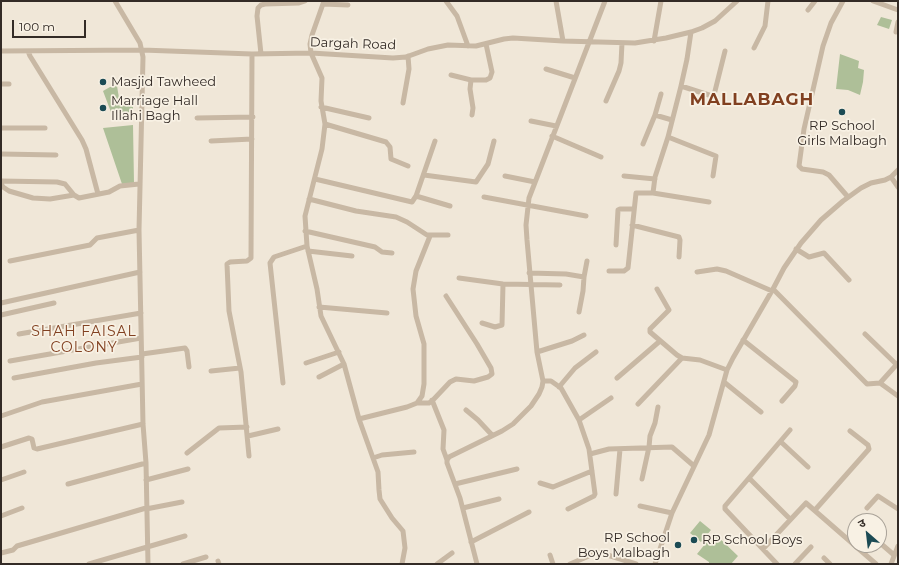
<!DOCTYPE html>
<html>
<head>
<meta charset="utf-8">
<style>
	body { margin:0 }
	#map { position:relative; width:899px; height:565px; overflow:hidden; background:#f0e7d8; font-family:Montserrat,"Noto Sans Devanagari",sans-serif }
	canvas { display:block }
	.frame { position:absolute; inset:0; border:2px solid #332b26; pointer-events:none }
	.north { position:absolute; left:847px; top:513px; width:40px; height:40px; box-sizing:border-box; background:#f8f1e4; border:1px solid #a9a298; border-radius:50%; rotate:332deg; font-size:11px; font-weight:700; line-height:16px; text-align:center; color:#332b26 }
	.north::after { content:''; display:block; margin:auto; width:14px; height:18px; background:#1c4b54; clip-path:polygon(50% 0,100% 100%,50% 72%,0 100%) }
	.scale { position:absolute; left:12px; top:20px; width:74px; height:18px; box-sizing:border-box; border:2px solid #332b26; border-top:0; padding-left:5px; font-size:12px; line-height:14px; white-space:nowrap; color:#332b26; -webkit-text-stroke:3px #f8f1e4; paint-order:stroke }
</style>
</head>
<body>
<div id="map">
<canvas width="899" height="565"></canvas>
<div class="frame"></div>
<div class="north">उ</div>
<div class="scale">100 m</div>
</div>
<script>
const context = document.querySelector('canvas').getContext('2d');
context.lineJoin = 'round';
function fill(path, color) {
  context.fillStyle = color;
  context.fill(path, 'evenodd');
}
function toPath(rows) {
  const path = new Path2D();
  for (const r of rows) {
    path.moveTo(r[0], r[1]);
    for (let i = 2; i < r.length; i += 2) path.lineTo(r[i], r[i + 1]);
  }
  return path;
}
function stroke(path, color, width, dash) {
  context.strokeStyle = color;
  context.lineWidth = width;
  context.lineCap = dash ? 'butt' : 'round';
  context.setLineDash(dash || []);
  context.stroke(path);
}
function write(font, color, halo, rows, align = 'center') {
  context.font = font + ' Montserrat,sans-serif';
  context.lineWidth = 3.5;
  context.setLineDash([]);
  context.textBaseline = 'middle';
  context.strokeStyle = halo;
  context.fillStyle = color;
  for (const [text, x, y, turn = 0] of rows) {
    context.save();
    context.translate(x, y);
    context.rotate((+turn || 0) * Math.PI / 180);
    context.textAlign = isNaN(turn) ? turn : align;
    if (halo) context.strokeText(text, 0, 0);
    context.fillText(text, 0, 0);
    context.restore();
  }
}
fill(toPath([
	[881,17,892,20,889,29,877,25],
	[840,54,859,61,858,68,864,70,863,82,860,95,848,90,836,89],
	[117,86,119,98,123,104,133,107,133,117,114,120,103,91,110,87],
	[133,125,134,183,122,184,103,128],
	[700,521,711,530,701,542,690,533],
	[714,533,738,556,731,564,709,564,709,562,697,554]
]), '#aebf98');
stroke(toPath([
	[115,1,140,43,143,57,139,230,143,424,146,463,148,564],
	[324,1,312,35,310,44,311,53,322,78,321,101,325,124,322,149,305,216,307,246,317,289,321,316,344,364,359,419,378,472,379,490,380,499,392,518,403,531,405,548,402,564],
	[446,1,457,16,468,46],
	[556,1,563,41],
	[843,1,831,23,823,46,804,129,799,166,802,169,823,172,829,175,848,197],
	[873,1,898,10],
	[323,4,348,5],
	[808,10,815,1],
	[896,32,898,22],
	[654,41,661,1],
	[754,48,765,26,768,1],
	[1,51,142,50,252,54,311,53,393,58,406,57,428,49,448,45,476,46,504,39,513,38,563,41,635,43,666,38,691,32,702,28,715,21,737,1],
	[28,51,30,56,82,140,86,149,98,194],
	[261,54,257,16,258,8,261,5,265,4,299,3,305,1],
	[546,69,575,78],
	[451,75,471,80,486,80,490,78,492,72,486,44],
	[471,80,470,89,473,108,472,115],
	[1,84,9,84],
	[681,86,712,96,714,95,725,51],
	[606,101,619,71,621,63,622,43],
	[403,103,409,69,408,56],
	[321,107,369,118],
	[655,115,672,120],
	[197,118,253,117],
	[531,121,556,126],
	[325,124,386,142,390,147,391,159,408,166],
	[1,128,45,128],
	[552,136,601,157],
	[668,137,716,156,713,176],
	[211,141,252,139],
	[643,144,655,115,661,94],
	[1,154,56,155],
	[424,175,476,182,488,164,494,141],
	[505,176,535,182],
	[624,176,655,179],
	[891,177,898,187],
	[315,179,412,202,416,196,435,141],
	[1,181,57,182,65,184,74,195,79,198,109,192,120,186,139,184],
	[1,184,3,187,9,191,33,198,50,199,74,195],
	[653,193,655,177,668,137,681,86,687,59,691,32],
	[416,196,450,206],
	[484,197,586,216],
	[309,199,356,211,396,217,407,222,427,235,448,235],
	[632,225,679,237,680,240,679,257],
	[305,231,375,247,382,252,392,253],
	[616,245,618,210,620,209,633,209],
	[796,249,809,257,824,253,849,280],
	[308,251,352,256],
	[10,261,90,245,97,238,139,230],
	[609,271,624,271,628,268,636,193,653,193,709,202],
	[697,272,717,269,726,271,772,291],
	[529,273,566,274,584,277],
	[459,278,503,284,560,285],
	[657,289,669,310,650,329,650,332,677,355,682,358,700,360,727,370],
	[773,289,867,384,880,383,898,396],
	[1,303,140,272],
	[319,307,387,313],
	[579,312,583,291,584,277,587,261],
	[1,315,54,303],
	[482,323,495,327,502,325,503,284],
	[19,334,141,313],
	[865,334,896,364],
	[743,340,796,382,795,386,782,401],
	[537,352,572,341,584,335],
	[142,354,185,348,187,351,189,367],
	[10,361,141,338],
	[306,363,339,352],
	[211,371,240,368],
	[319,377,344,364],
	[14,378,96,363,142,357],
	[617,378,660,341],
	[543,381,551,381,561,388,579,420,589,449,595,494,594,496,568,509],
	[724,382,761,412],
	[283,383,270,263,274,257,307,246],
	[880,383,898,363],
	[559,387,575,368,596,352],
	[432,400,444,430,443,449,447,460],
	[417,403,429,403,433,400,450,382,456,379,474,381,488,377,492,374,491,368,477,344,446,296],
	[638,404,682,358],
	[466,410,478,420,492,435],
	[1,416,42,402,142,384],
	[359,419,407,407,417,403,422,396,424,384,424,344,416,316,413,289,416,271,430,236],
	[579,420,611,398],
	[248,436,278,429],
	[781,442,808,467],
	[1,447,29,438,32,439,34,448,37,449,143,424],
	[187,453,219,428,247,427],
	[590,454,609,449,672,447,694,466],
	[249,456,241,372,229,311,227,264,230,262,247,261,251,258,252,54],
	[373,458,382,455,414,452],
	[749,478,790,519],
	[642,479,649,447,650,436,655,423,658,407],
	[1,480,24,472],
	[146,480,188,469],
	[540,483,553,487,592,471],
	[68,484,146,463],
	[455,484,517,469],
	[616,494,620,449],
	[640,506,672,513],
	[463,508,499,499],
	[867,508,878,496,898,509],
	[146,509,182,502],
	[815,510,869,449,868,445,850,431],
	[1,516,22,508],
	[471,542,529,512],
	[879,542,894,555],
	[763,549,806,503,876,564],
	[1,553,13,550,17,546,146,508],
	[550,555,553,564],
	[824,558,830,564],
	[218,561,219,564],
	[89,564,185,536],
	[183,564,206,557],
	[437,564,452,553],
	[477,564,460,498,447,463,447,460,449,457,502,431,513,424,531,406,539,394,542,387,543,381,537,352,527,240,526,225,529,198,605,1],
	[570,564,596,553,601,553,636,564],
	[655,564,672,513,709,435,727,370,733,358,773,289,784,268,801,243,821,220,843,201,861,188,871,183,885,180,891,177,898,170],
	[777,564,725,509,725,506,790,430],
	[795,564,811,547],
	[891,564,898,546]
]), '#c8b8a4', 5);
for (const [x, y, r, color] of [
	[103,82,4,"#1c4b54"],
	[103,108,4,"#1c4b54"],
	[842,112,4,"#1c4b54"],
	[694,540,4,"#1c4b54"],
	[678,545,4,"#1c4b54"]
]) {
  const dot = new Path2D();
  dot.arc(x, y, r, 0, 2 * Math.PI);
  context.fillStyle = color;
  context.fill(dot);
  stroke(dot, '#f8f1e4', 1.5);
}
write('13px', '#332b26', '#f8f1e4', [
	["Dargah Road",353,44,2]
]);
write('13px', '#332b26', '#f8f1e4', [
	["Masjid Tawheed",111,82],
	["Marriage Hall",111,101],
	["Illahi Bagh",111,116],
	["RP School",842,126,"center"],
	["Girls Malbagh",842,141,"center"],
	["RP School",670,538,"right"],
	["Boys Malbagh",670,553,"right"],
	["RP School Boys",702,540]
], 'left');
context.letterSpacing = '1px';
write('14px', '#814020', '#f8f1e4', [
	["SHAH FAISAL",84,332],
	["COLONY",84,348]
]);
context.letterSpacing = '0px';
context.letterSpacing = '1px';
write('bold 17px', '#814020', '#f8f1e4', [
	["MALLABAGH",752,100]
]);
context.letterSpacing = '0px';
</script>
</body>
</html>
